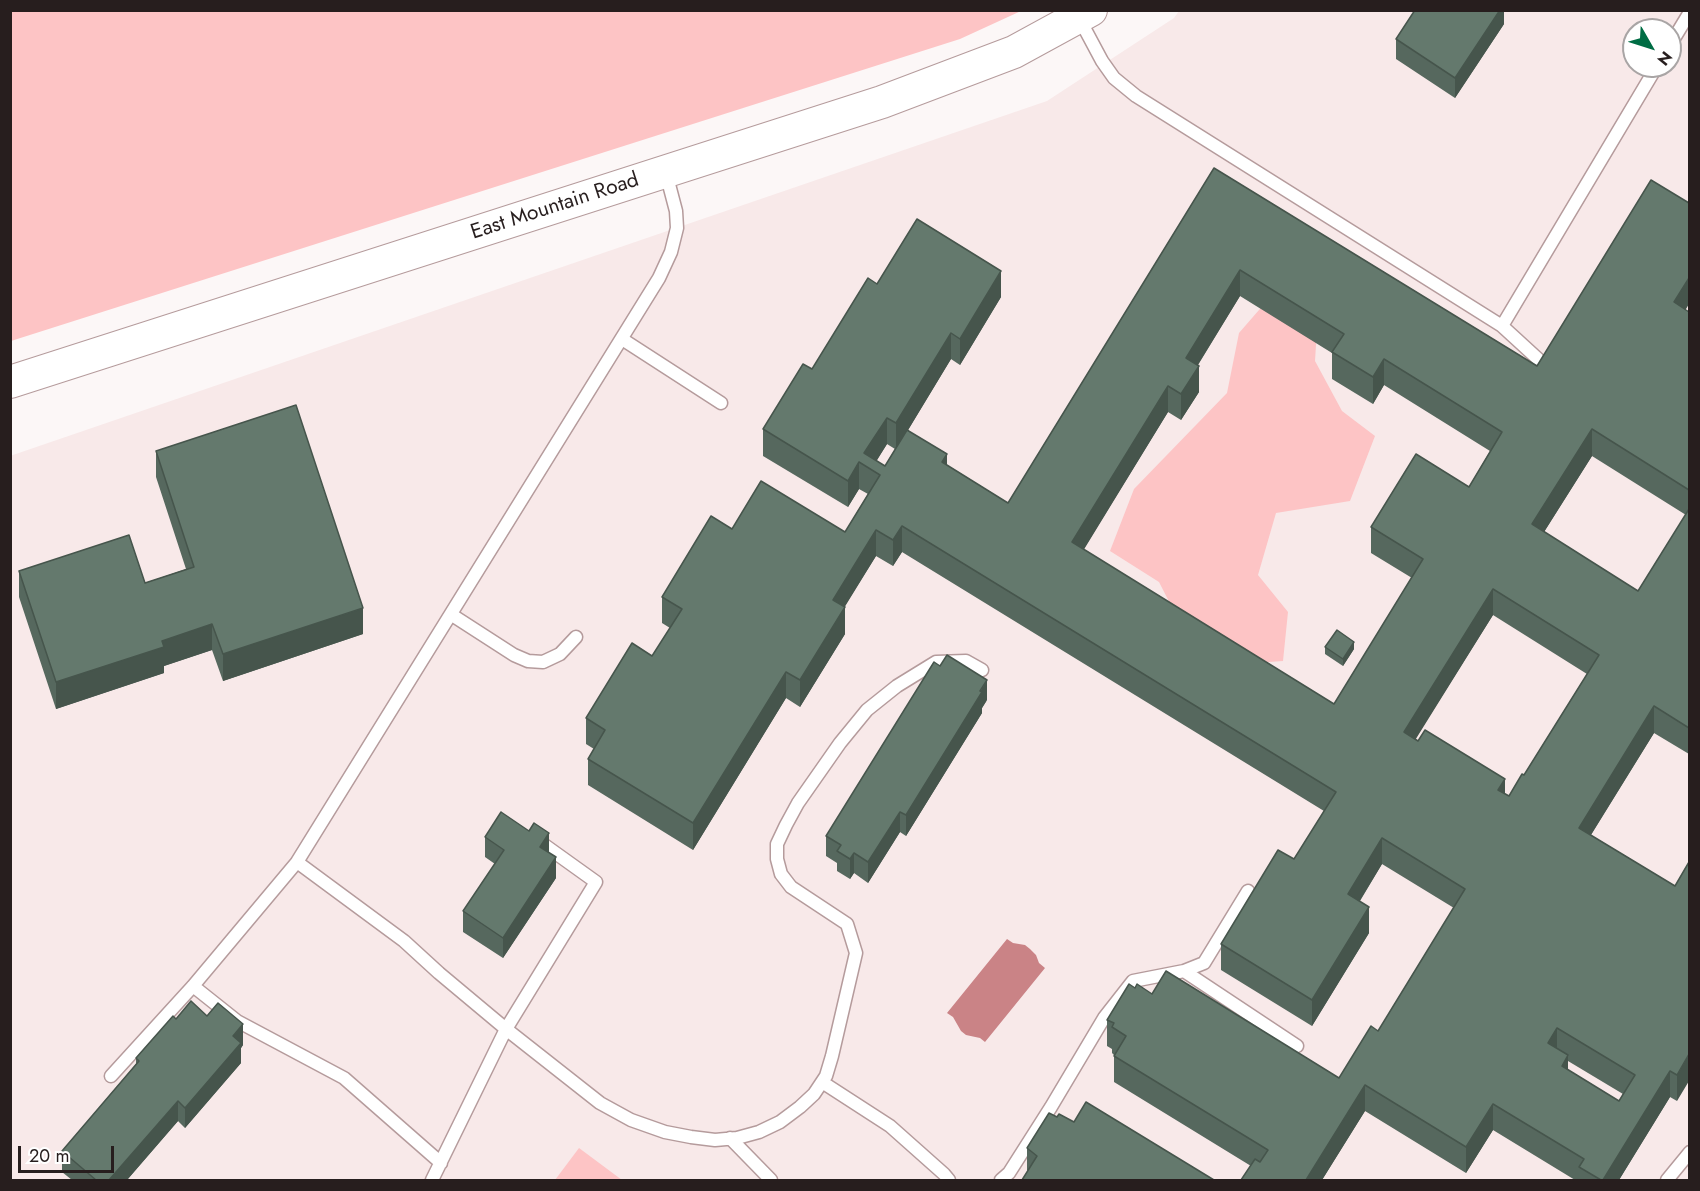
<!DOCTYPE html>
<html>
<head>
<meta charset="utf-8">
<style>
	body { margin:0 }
	#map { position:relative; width:1700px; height:1191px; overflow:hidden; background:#fcf7f7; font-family:Jost,sans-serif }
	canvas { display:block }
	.frame { position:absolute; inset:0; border:12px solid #271e1e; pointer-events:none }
	.north { position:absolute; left:1622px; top:18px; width:60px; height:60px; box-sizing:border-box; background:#fff; border:2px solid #a9a5a5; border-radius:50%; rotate:129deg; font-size:16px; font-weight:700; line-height:24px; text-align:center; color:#271e1e }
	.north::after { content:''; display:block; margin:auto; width:21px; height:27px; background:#006d44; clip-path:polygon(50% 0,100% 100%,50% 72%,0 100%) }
	.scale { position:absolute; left:18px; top:1146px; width:96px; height:27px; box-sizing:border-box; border:3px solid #271e1e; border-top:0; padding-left:8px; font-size:18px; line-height:21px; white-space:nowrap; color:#271e1e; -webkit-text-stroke:4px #fff; paint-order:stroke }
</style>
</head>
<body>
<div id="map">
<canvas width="1700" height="1191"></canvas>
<div class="frame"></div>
<div class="north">N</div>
<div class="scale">20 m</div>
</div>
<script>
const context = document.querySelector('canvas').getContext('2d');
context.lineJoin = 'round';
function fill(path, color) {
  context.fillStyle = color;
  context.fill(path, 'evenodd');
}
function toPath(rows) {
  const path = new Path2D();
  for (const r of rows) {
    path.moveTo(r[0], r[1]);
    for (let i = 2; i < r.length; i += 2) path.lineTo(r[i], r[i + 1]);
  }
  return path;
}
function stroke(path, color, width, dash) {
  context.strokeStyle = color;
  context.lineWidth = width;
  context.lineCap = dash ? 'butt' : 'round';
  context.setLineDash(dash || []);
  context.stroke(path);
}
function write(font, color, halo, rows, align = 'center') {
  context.font = font + ' Jost,sans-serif';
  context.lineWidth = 5;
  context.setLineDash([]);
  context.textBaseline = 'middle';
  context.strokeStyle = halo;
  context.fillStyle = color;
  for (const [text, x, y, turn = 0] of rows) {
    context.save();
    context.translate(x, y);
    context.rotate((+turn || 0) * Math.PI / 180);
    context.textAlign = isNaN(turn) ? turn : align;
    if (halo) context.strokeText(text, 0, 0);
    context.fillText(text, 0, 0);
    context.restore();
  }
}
fill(toPath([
	[1179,11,1689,11,1689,1180,11,1180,10,456,1047,101,1174,18],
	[1634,30,1670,30,1670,66,1634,66]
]), '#f8e9e9');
fill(toPath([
	[11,10,1021,10,1021,11,960,39,11,341],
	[1279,287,1318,313,1315,361,1342,411,1375,436,1350,501,1276,513,1258,575,1288,612,1283,661,1241,664,1179,621,1159,582,1110,551,1134,489,1227,393,1239,333],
	[579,1148,622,1180,555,1180]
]), '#fdc4c5');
fill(toPath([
	[1007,939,1013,943,1025,945,1030,949,1036,955,1039,963,1045,968,985,1042,980,1038,966,1035,961,1031,953,1017,947,1013]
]), '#ca8386');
const service = toPath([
	[1079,18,1102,61,1114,78,1136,96,1502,326,1538,359],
	[1670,45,1690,12],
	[1502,326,1657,66],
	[622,339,721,403],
	[452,615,514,655,528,661,543,662,560,654,576,637],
	[297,862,404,941,439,973,506,1029,600,1103,631,1120,665,1132,691,1137,715,1140,737,1138,759,1132,780,1122,800,1107,814,1094,826,1076,832,1056,856,953,847,924,791,887,781,874,777,859,777,844,786,825,798,803,840,743,867,710,897,686,936,662,966,661,982,670],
	[1184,971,1297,1046],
	[193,986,237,1021,344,1078,441,1163],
	[111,1076,193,986,297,862,659,278,671,252,677,228,676,211,666,173],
	[822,1082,890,1126,944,1174,949,1180],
	[730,1138,771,1180],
	[432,1180,506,1029,596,882,536,839],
	[1001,1180,1009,1173,1051,1107,1104,1018,1133,981,1184,971,1204,963,1248,891],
	[1667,1180,1690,1152]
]);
const tertiary = toPath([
	[10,382,882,102,1014,52,1091,10]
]);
stroke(service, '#b59b9c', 15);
stroke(tertiary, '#b59b9c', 34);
stroke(toPath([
	[1487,1180,1487,1179]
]), '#8d8686', 4, [4.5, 3]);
stroke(service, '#fff', 12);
stroke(tertiary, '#fff', 32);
fill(toPath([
	[1504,10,1504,24,1455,98,1396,59,1396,39],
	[1214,168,1537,366,1686,310,1689,312,1689,754,1654,733,1591,835,1675,886,1689,862,1677,1101,1670,1097,1619,1180,1575,1180,1493,1130,1466,1173,1365,1111,1322,1180,1251,1166,1114,1082,1114,1055,1112,1053,1112,1049,1107,1046,1107,1020,1135,988,1152,994,1339,1078,1378,1031,1454,908,1382,864,1360,901,1369,933,1312,1026,1221,970,1221,944,1294,859,1324,811,902,552,893,566,876,556,844,607,845,634,800,707,786,698,693,850,588,785,588,759,594,749,586,744,586,718,652,656,670,628,662,623,662,597,732,529,845,532,868,494,859,489,848,507,763,456,763,429,812,369,877,284,1001,297,960,365,951,359,908,430,947,465,1008,503],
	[1240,296,1332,353,1332,379,1373,404,1384,385,1490,451,1469,487,1371,527,1371,553,1412,578,1334,704,1083,550,1168,412,1181,420,1199,392,1198,365],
	[887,444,895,449,885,466,876,461],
	[1592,456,1686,515,1638,591,1544,532],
	[1493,615,1587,674,1524,775,1509,796,1415,739],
	[1568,1061,1623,1094,1619,1101,1568,1070],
	[156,451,363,634,223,681,212,650,164,666,164,673,56,709,19,597,19,571,145,583,186,569,156,477],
	[1325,647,1354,649,1343,666,1325,654],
	[987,700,982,708,982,713,906,836,900,832,868,883,854,873,850,879,837,871,837,863,826,856,826,836],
	[485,837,549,852,556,878,503,958,463,932,463,911,495,864,485,857],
	[207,1016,243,1045,241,1048,241,1063,185,1128,178,1121,127,1180,72,1180,62,1172,62,1151,136,1064,136,1058,176,1019],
	[1057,1117,1074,1122,1027,1171,1027,1148]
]), '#56685e');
fill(toPath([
	[1500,10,1504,10,1504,24,1455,98,1455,78],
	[1240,270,1240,296,1186,384,1186,358],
	[1001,271,1001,297,960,365,960,339],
	[1689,278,1689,304,1674,329,1674,302],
	[951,333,951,359,896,450,896,423],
	[1384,359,1384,385,1373,404,1373,377],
	[1199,366,1199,392,1181,420,1181,394],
	[1168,386,1168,412,1072,569,1072,542],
	[887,418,887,444,871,470,864,453],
	[1592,429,1592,456,1532,551,1532,524],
	[947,454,947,481,942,462],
	[859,462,859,489,848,507,848,481],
	[902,526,902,552,893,566,893,540],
	[876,530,876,556,833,626,833,600],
	[1493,589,1493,615,1404,758,1404,732],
	[845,607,845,634,800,707,800,680],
	[363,608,363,634,223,681,223,654],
	[212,624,212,650,164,666,164,673,56,709,56,682,162,641],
	[1354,642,1354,649,1343,666,1343,659],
	[786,672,786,698,693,850,693,823],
	[987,680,987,700,982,708,982,713,906,836,906,815],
	[1654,706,1654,733,1579,854,1579,828],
	[1505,779,1505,805,1498,790],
	[900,812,900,832,868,883,868,862],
	[549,833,549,853,540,847],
	[1382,838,1382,864,1348,920,1348,894],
	[854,853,854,873,850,879,850,859],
	[556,857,556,878,503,958,503,938],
	[1369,907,1369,933,1312,1026,1312,1000],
	[243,1024,243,1045,241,1048,241,1063,185,1128,185,1108,233,1036],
	[1557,1028,1557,1054,1548,1043],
	[1689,1054,1689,1081,1677,1101,1677,1075],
	[1568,1055,1568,1082,1562,1066],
	[1670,1071,1670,1097,1619,1180,1603,1180],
	[1365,1085,1365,1111,1322,1180,1306,1180],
	[178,1101,178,1121,127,1180,109,1180],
	[1493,1104,1493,1130,1466,1173,1466,1147]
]), '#46554c');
const building = toPath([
	[1415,10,1500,10,1455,78,1396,39,1415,10],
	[1214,168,1537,366,1651,180,1689,203,1689,278,1674,302,1689,312,1689,490,1592,429,1532,524,1638,591,1689,509,1689,728,1654,706,1579,828,1675,886,1689,862,1689,1054,1677,1075,1670,1071,1603,1180,1601,1180,1579,1167,1584,1159,1493,1104,1466,1147,1365,1085,1306,1180,1241,1180,1255,1159,1260,1162,1268,1150,1114,1056,1126,1036,1112,1027,1114,1023,1107,1020,1129,984,1135,988,1137,984,1152,994,1166,971,1339,1078,1371,1026,1378,1031,1465,889,1382,838,1348,894,1369,907,1312,1000,1221,944,1278,850,1294,859,1336,792,902,526,893,540,876,530,833,600,845,607,800,680,786,672,693,823,588,759,605,730,586,718,632,643,652,656,682,609,662,597,711,516,732,529,761,481,845,532,880,475,859,462,848,481,763,429,803,364,812,369,868,278,877,284,917,219,1001,271,960,339,951,333,896,423,887,418,864,453,885,466,907,430,947,454,942,462,1008,503,1214,168],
	[1240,270,1344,334,1332,352,1373,377,1384,359,1502,432,1469,487,1416,454,1371,527,1423,559,1334,704,1072,542,1168,386,1181,394,1199,366,1186,358,1240,270],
	[1493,589,1599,655,1524,775,1522,774,1509,796,1498,790,1505,779,1425,730,1418,741,1404,732,1493,589],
	[1557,1028,1635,1075,1619,1101,1562,1066,1568,1055,1548,1043,1557,1028],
	[296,405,363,608,223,654,212,624,162,641,164,647,56,682,19,571,129,535,145,583,194,567,156,451,296,405],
	[1337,630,1354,642,1343,659,1325,647,1337,630],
	[947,655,987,680,980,691,982,692,906,815,900,812,868,862,854,853,850,859,837,851,841,845,826,836,934,662,940,666,947,655],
	[501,812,529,831,534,823,549,833,540,847,556,857,503,938,463,911,504,850,485,837,501,812],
	[191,1001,207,1016,218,1003,243,1024,233,1036,241,1043,185,1108,178,1101,109,1180,96,1180,62,1151,139,1061,136,1058,173,1016,176,1019,191,1001],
	[1086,1102,1214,1180,1022,1180,1037,1156,1027,1148,1049,1113,1057,1117,1059,1114,1074,1122,1086,1102]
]);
fill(building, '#64796d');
stroke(building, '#46554c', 1.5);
write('21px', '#271e1e', '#fff', [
	["East Mountain Road",555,207,-18]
]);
</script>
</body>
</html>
